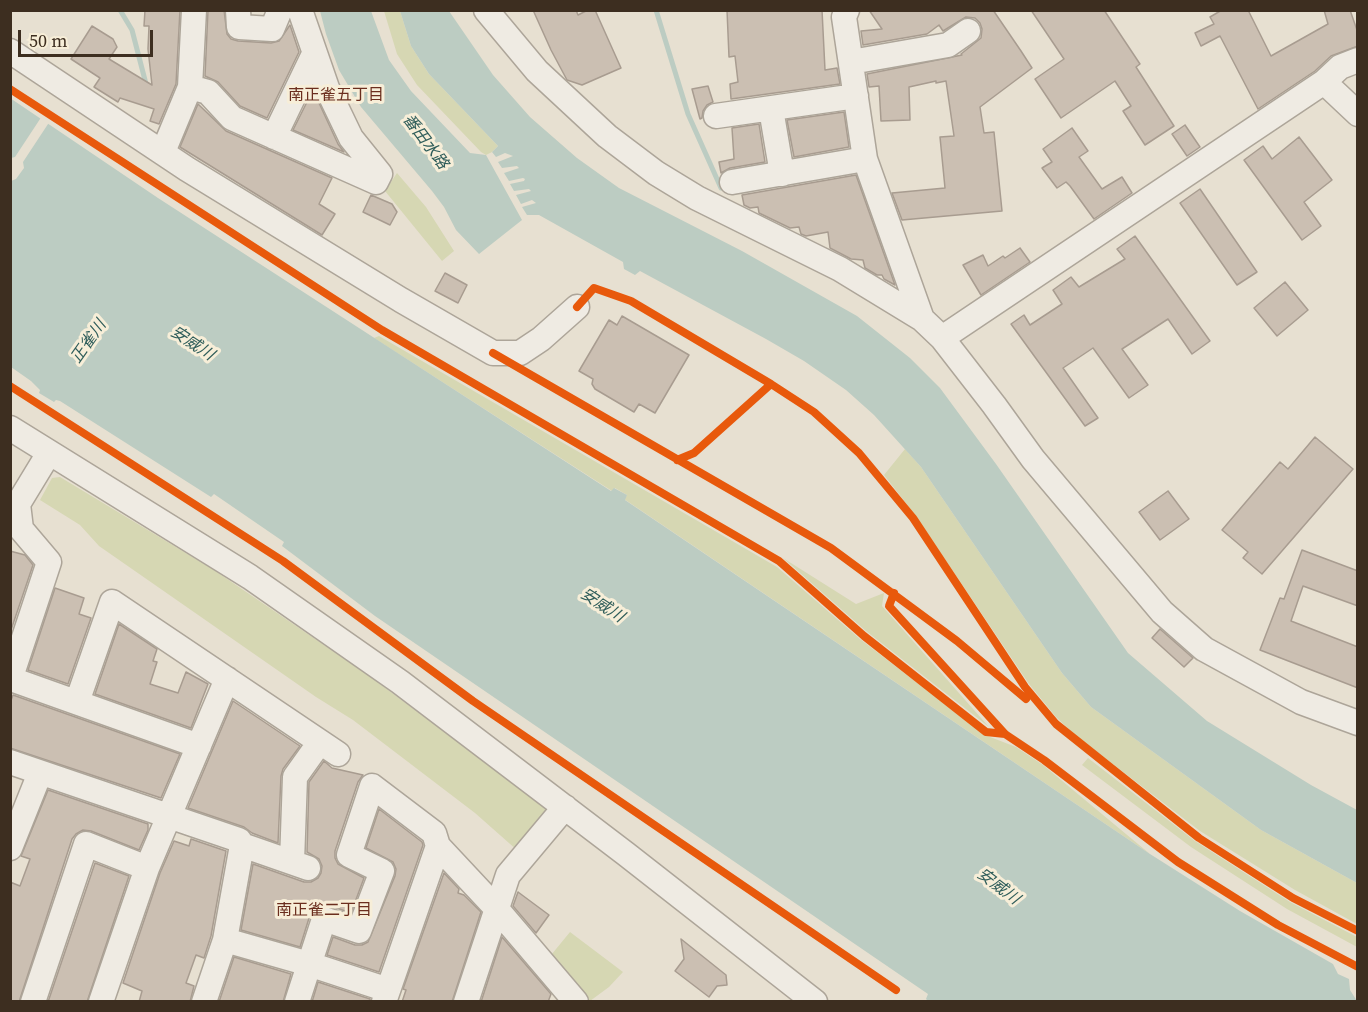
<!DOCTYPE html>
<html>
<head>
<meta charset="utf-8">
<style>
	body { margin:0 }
	#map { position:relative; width:1368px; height:1012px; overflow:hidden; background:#e7e0d1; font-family:"Source Serif 4",serif }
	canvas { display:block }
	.frame { position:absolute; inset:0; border:12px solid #3d2e20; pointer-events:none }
	.scale { position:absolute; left:18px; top:30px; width:135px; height:27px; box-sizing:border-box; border:3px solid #3d2e20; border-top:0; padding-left:8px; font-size:18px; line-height:21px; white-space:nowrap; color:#3d2e20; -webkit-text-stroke:4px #f7eed8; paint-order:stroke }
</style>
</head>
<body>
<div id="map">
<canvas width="1368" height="1012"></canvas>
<div class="frame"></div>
<div class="scale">50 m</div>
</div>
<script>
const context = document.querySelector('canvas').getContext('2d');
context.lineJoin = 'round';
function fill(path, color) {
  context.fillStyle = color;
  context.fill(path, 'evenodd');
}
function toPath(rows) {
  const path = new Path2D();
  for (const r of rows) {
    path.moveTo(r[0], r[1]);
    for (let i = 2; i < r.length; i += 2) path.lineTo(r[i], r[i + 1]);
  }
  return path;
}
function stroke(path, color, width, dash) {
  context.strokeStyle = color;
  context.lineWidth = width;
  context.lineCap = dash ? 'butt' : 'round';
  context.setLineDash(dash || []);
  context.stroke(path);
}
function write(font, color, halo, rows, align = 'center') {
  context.font = font + ' "Source Serif 4","Noto Sans JP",serif';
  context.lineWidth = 6;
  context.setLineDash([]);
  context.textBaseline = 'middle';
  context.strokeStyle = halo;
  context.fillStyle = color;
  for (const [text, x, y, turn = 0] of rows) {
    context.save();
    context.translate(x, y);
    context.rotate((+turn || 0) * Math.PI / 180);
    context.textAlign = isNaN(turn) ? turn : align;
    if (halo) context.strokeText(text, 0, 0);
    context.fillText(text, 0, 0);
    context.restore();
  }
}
fill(toPath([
	[384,11,400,11,411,46,429,74,498,146,492,152,486,155,481,152,417,85,397,54],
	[397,173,426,207,454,251,442,261,385,191],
	[379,336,777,567,860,639,985,735,1016,747,1043,765,1150,854,624,499,627,495,615,488,612,491,374,338],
	[905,449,921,467,1062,673,1091,707,1261,830,1357,883,1357,924,1295,890,1200,831,1075,735,1056,717,1029,684,916,516,884,475],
	[60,477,214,570,368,675,549,810,518,851,475,813,353,720,316,697,99,546,80,525,40,500,52,478],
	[783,558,856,604,884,593,882,606,989,727,866,631],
	[1088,758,1195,841,1290,902,1357,937,1357,947,1287,909,1191,847,1082,765],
	[570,932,623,972,609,987,590,1001,587,1001,547,960]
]), '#d6d7b3');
fill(toPath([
	[320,11,371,11,389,60,411,91,470,153,486,155,522,220,479,254,456,230,444,207,432,191,361,107,339,70,326,34],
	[400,11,449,11,493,75,530,117,577,158,619,188,742,251,857,316,910,358,940,388,996,464,1128,653,1207,721,1311,785,1357,810,1357,883,1261,830,1091,707,1062,673,921,467,874,415,846,390,804,361,766,339,640,271,635,275,624,269,623,262,539,215,527,215,522,207,536,203,532,200,521,204,516,195,531,191,529,189,514,191,510,184,524,181,525,179,523,178,509,181,504,173,519,168,517,166,502,168,498,162,513,156,505,153,496,157,492,152,498,146,429,74,411,46],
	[10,98,158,198,611,491,614,488,627,495,625,500,1150,854,1240,911,1333,964,1338,974,1349,979,1350,990,1357,1001,928,1001,926,999,928,994,375,616,282,546,284,542,214,494,211,497,60,401,56,400,54,402,39,393,40,390,31,381,11,367]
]), '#bcccc2');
fill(toPath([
	[42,116,50,121,23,162,24,168,16,179,11,181,11,158,15,157]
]), '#e7e0d1');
stroke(toPath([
	[120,10,132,30,146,84],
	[656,10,688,114,721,188]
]), '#bcccc2', 5);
const building = toPath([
	[145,10,180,10,176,84,159,124,150,121,154,109,120,98,118,102,94,87,100,78,71,59,92,26,113,39,117,47,109,59,152,85,148,49,149,26,144,26,145,10],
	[208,10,224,10,227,34,231,39,238,41,271,43,279,41,290,25,299,52,267,118,240,106,218,82,205,76,208,10],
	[533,10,576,10,578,15,588,10,595,10,621,68,582,85,567,80,551,50,533,10],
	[727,10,822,10,825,70,837,68,840,84,731,99,730,84,738,82,735,56,729,57,727,10],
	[869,10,993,10,1021,51,1032,68,980,107,984,133,994,132,1002,211,902,220,892,193,945,188,940,137,954,136,946,81,936,83,936,81,909,87,910,120,881,121,879,86,869,87,867,74,962,55,961,54,981,38,982,29,980,23,975,18,966,17,943,31,939,25,927,34,863,45,861,31,882,29,869,10],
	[1031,10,1104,10,1140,64,1136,67,1174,126,1145,145,1123,111,1131,106,1115,81,1061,118,1035,79,1064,59,1031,10],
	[1222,10,1248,10,1271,56,1328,24,1324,10,1350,10,1358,33,1358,46,1331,56,1315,71,1258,109,1220,36,1201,46,1195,33,1214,24,1210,17,1222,10],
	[708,86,713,102,707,105,703,111,702,118,700,119,692,89,708,86],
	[313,90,338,144,344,152,293,130,313,90],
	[198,104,226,131,332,178,319,204,335,214,322,235,180,147,198,104],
	[844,112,849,147,794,157,787,120,844,112],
	[759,124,765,162,730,168,721,173,719,162,734,159,732,128,759,124],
	[1185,125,1200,147,1187,156,1172,134,1185,125],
	[1072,128,1088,151,1079,157,1102,189,1122,177,1132,193,1094,219,1070,186,1066,182,1057,188,1042,168,1052,162,1043,149,1072,128],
	[1299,137,1332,180,1304,202,1321,226,1302,240,1244,160,1263,146,1272,159,1299,137],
	[856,175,895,285,884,279,882,275,877,275,865,268,863,260,851,259,830,248,828,232,806,236,801,234,799,227,790,228,759,213,758,207,750,208,744,205,742,195,856,175],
	[1200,189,1257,272,1237,285,1180,203,1200,189],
	[371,195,392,204,397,212,390,225,363,212,371,195],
	[1135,236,1210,341,1192,354,1168,319,1122,349,1148,385,1129,398,1093,348,1063,368,1098,418,1085,426,1011,324,1024,315,1030,325,1062,304,1053,290,1071,277,1079,287,1125,259,1117,249,1135,236],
	[1020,248,1030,262,981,295,963,265,983,255,988,266,1003,256,1005,258,1020,248],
	[445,273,467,285,458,303,435,291,445,273],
	[1285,282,1308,310,1277,336,1254,308,1285,282],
	[622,316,689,355,655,413,639,404,634,412,595,389,592,384,593,379,579,371,609,320,617,325,622,316],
	[1315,437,1353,469,1262,574,1243,558,1248,552,1222,530,1280,462,1288,469,1315,437],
	[1168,491,1189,519,1160,540,1139,512,1168,491],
	[1302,550,1358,571,1358,606,1303,586,1291,621,1358,647,1358,688,1260,650,1280,598,1284,599,1302,550],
	[10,551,25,555,33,565,11,630,10,551],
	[55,588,84,598,79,614,91,618,68,684,28,670,55,588],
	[119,624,157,649,153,661,157,662,150,684,178,693,186,672,208,684,191,728,95,694,119,624],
	[1160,629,1193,658,1184,667,1152,638,1160,629],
	[13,695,180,754,161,798,10,748,10,703,13,695],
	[233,701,300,746,283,769,281,776,278,843,252,833,244,827,188,808,233,701],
	[324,761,332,768,363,775,358,782,335,851,335,858,338,864,364,878,351,913,328,905,321,905,315,908,310,915,300,947,241,930,253,864,304,882,311,882,318,878,321,873,322,866,319,859,307,852,309,782,324,761],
	[48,790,148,824,148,830,139,850,91,831,83,830,76,834,72,839,19,1002,10,1002,10,882,20,886,30,859,21,856,48,790],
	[379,809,422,842,423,845,379,972,327,955,333,937,355,945,362,945,368,942,395,876,396,869,393,862,366,848,379,809],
	[191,839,226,851,211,936,204,958,196,955,186,983,194,986,190,1002,139,1002,142,991,123,983,160,873,174,841,189,846,191,839],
	[95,863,129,876,87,1002,48,1002,95,863],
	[444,873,459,889,458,893,464,895,481,912,452,1002,402,1002,406,990,403,989,444,873],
	[518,892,549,915,536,933,513,906,518,892],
	[502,937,551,994,548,1002,481,1002,502,937],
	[681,939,726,975,727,985,717,986,709,997,675,971,684,959,681,939],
	[234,957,291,974,283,1002,219,1002,234,957],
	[318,982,370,999,370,1002,312,1002,318,982]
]);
fill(building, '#cbbfb2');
stroke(building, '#a89c90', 1.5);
const minor = toPath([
	[238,10,239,27,272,29,280,10],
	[486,10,537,71,607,136,656,173,697,198,840,269,922,319,942,338,994,405,1033,459,1162,612,1204,649,1301,702,1358,723],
	[847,10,844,17,865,159,922,319],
	[10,51,187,169,401,300,493,353,520,353,541,339,577,307],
	[851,62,948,45,968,31],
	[1324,82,1358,114],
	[190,87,208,92,232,118,376,182,380,174,351,138,327,88,300,10],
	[771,109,782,174],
	[716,116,856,96],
	[274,137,314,54],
	[163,152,190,87,194,10],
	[732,182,865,159],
	[942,338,1324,82,1340,67,1358,60],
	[10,428,250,577,400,682,626,854,815,1002],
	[11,679,199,746],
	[10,680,49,562,21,529,18,504,49,453],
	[77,702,112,602,338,754],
	[10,762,239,840,242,845,308,868],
	[10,848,40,773],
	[292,862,295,777,320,742],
	[225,940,309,964,388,990],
	[33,1002,86,844,147,868],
	[101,1002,147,868,227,679],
	[204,1002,225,940,242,845],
	[297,1002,324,919,359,931,382,871,349,855,372,786,434,833,438,846,496,908,576,1002],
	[384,1002,438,846],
	[466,1002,508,875,565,807]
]);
stroke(minor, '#ada599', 27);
stroke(minor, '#efebe3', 24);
stroke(toPath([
	[10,89,382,330,779,561,864,636,986,732,1005,734],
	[577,307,594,288,631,301,771,384,814,412,859,453,913,518,1025,687,1056,724,1199,838,1293,898,1358,931],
	[493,353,831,548,957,641,1026,699],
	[10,386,283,561,473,701,896,990],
	[677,460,694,453,771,384],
	[894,593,889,606,1005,734,1044,760,1178,862,1278,925,1358,967]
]), '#e8590c', 8);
write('16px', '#6b2e1e', '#f7eed8', [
	["南正雀五丁目",336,96],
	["南正雀二丁目",324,911]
]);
write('italic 16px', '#2f5d5a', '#f7eed8', [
	["番田水路",425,142,53],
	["正雀川",89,342,-55],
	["安威川",192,344,33],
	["安威川",602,606,33],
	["安威川",998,887,37]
]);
</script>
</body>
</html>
